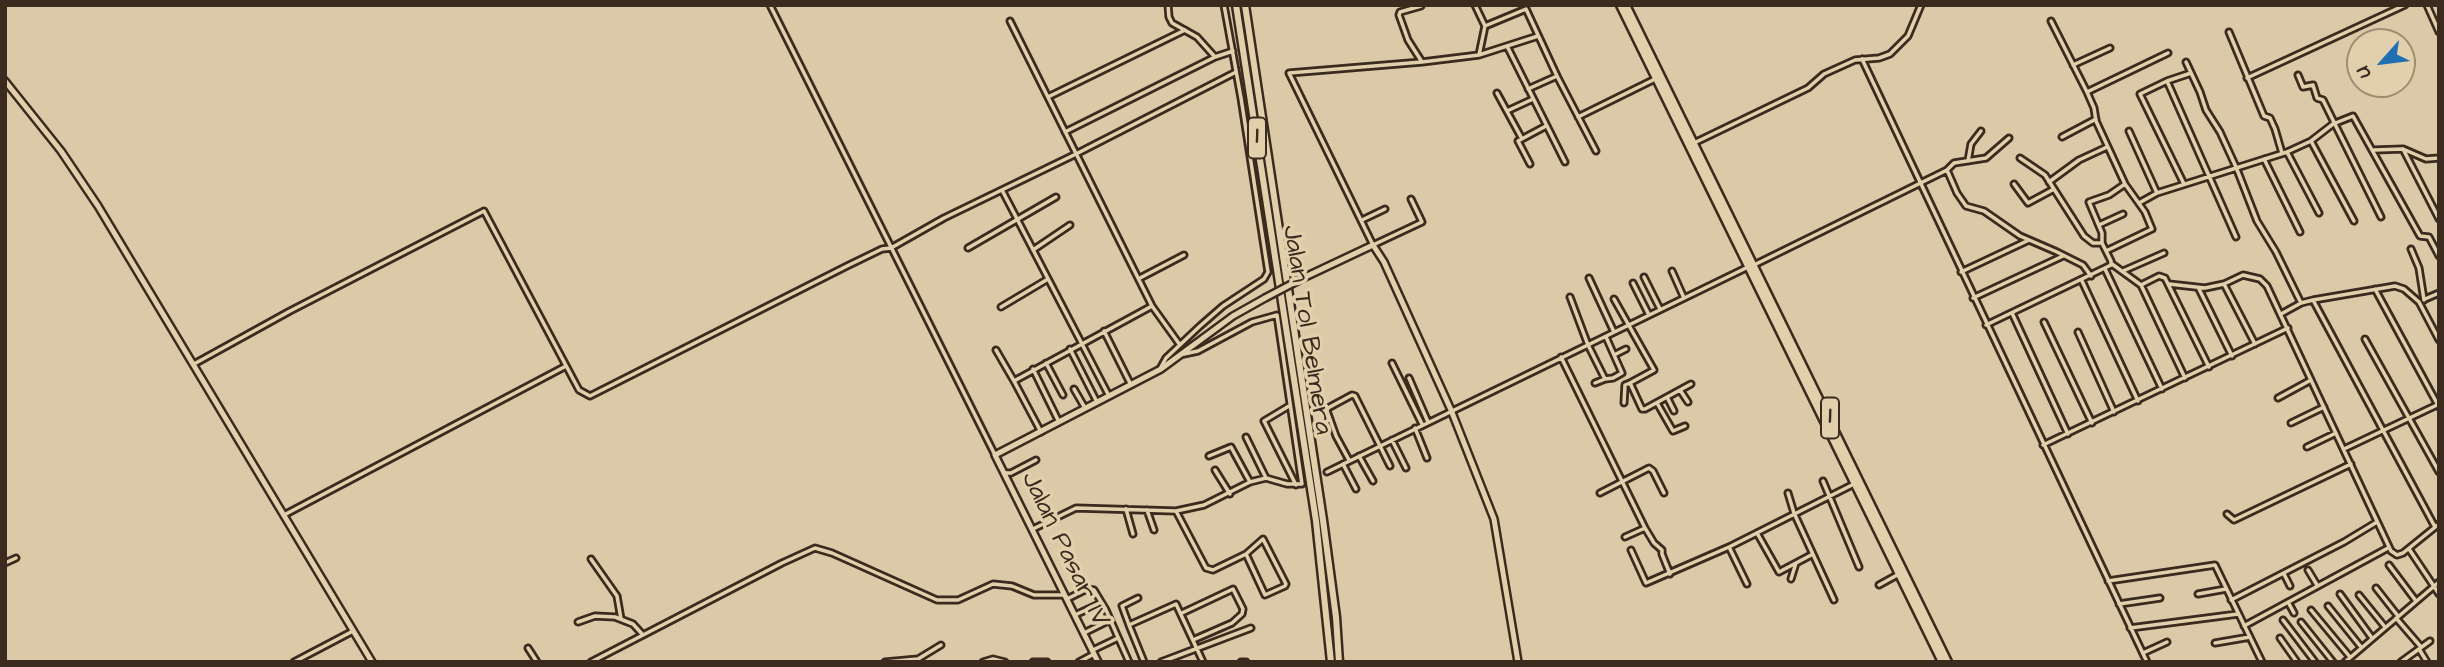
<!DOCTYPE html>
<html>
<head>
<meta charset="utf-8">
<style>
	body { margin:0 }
	#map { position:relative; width:2444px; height:667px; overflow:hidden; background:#dbc9a7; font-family:"Architects Daughter",sans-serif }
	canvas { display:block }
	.frame { position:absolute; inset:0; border:7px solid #3b2a1e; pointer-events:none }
	.north { position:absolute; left:2346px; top:28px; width:70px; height:70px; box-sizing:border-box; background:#e2d0ad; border:2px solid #9f8e74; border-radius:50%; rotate:242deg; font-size:19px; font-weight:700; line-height:28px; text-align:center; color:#3b2a1e }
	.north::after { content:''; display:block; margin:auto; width:24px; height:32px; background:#1f6fb2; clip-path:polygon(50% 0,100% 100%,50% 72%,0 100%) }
</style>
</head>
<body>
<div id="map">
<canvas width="2444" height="667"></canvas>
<div class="frame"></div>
<div class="north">U</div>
</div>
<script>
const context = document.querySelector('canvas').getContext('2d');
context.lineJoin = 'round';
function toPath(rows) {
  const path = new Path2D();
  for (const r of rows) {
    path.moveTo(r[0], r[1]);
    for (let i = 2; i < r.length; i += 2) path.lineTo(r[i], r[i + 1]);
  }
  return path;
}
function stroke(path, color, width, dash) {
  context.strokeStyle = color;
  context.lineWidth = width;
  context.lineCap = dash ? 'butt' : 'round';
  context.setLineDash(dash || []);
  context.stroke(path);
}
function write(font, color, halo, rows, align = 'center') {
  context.font = font + ' "Architects Daughter",sans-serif';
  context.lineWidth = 7;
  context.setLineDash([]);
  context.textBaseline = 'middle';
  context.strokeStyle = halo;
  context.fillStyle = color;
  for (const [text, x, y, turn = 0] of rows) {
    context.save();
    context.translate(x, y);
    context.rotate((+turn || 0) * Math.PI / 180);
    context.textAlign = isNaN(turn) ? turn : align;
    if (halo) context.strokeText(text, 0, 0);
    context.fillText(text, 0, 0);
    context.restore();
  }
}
const street = toPath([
	[770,5,995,455],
	[1168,5,1169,17,1172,23,1197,37,1215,57],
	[1475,5,1485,26],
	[2427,5,2439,32],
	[1421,6,1400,12,1399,15,1408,40,1422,62],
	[1010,21,1152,306,1180,345],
	[2051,21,2087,92,2094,108,2096,121,2125,184,2145,212,2152,229,2106,251],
	[2229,32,2264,116,2270,118,2275,129,2282,153],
	[1507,46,1565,162],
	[1479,55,1485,26,1526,9,1557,76],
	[1862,59,2147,662],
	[2186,62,2200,92,2206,110,2220,132,2236,167,2257,221,2276,252,2301,303],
	[2073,65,2110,48],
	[2298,75,2303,87,2313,85,2317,98,2323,100,2381,217],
	[2247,78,2405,5],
	[2167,81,2236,237],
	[1528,89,1557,76,1596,151],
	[2087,92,2168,53],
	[1497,93,1521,137],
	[1048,97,1185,30],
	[1507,111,1533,99],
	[1578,117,1655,79],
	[2129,131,2157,193],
	[1065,132,1215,57,1233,51],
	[2062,137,2096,119],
	[2311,141,2354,221],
	[1694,143,1808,88,1824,74,1855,60,1879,58,1890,54,1908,36,1921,5],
	[2403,149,2439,219],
	[2374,150,2403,149,2426,159,2439,158],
	[2287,152,2319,213],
	[2020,158,2045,175,2084,236,2093,243,2102,243],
	[2264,159,2300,232],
	[1968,161,1971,144,1981,131],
	[1530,164,1518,141,1546,126],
	[1947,170,1954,163,1986,158,2009,138],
	[2049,182,2079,160,2107,147],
	[2014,184,2028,203,2054,189],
	[2184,184,2140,94,2167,81,2191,73],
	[1002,190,1109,396],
	[1411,199,1422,222,1373,245,1289,73,1422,62,1479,55,1538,36],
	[2139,203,2157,193,2287,152,2311,141,2333,124,2353,116,2420,236,2429,237,2439,256],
	[1362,220,1385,209],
	[2099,225,2123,214],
	[968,248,1056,197],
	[2411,249,2419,268,2424,300],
	[1033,250,1070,225],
	[2112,264,2141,285,2185,378],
	[1754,265,1947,170,1957,193,1966,206,1984,211,2020,236,2057,252,2083,265,2091,276],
	[2105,269,2162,389],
	[1672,271,1684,298],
	[2123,271,2164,253],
	[1961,272,2029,240],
	[1644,277,1660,309],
	[1140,278,1184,255],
	[1589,278,1614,332],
	[2082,281,2138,401],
	[1633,283,1649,315],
	[2169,284,2205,288,2224,284,2255,344],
	[2224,284,2243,275,2260,279,2267,286,2391,551,2397,555,2403,553,2439,524],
	[2141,285,2159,276,2165,278,2209,367],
	[2199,289,2232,356],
	[2375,289,2439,407],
	[1570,297,1588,345,1605,379,1613,378,1622,373,1606,337],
	[1973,298,2063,256],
	[1614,299,1654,370,1630,383,1642,409,1645,409,1691,384],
	[2425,299,2439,293],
	[2313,300,2435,527],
	[1001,307,1048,279],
	[2012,313,2068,434],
	[2281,314,2301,303,2313,300,2395,286,2404,289,2419,302,2439,340],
	[2044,322,2092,423],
	[1986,325,2111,265,2111,261,2102,243,2102,233,2089,202,2109,195,2125,184],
	[1104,331,1131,385],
	[2078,332,2114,412],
	[2365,339,2439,472],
	[1070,349,1097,402],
	[996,350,1014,381],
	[1614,355,1626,349],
	[1561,357,1645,528,1654,543,1662,550,1662,554,1670,574],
	[1046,363,1063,395],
	[1392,363,1422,424],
	[194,364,290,311,484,211,579,390,590,396,847,266,882,249,891,248,944,218,1076,154,1236,72],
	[1161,367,1166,358,1200,326,1223,306,1264,279,1268,272,1241,98,1224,5],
	[1033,369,1059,422],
	[1409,378,1428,422],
	[1595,383,1605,379],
	[1074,389,1085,408],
	[1680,390,1688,402],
	[1667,397,1674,411],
	[2278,398,2311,380],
	[1624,403,1625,385,1630,383],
	[1657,403,1673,431,1685,426],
	[1289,406,1264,421,1296,485],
	[2291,423,2324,407],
	[1415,428,1427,458],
	[1041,432,1014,381,1152,306],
	[1246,437,1266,478],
	[1392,440,1406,468],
	[2043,445,2288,328],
	[2307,447,2336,433],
	[2344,449,2437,405],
	[1209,456,1231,447,1250,482],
	[1359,456,1373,481],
	[1349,460,1336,436,1327,411,1328,408,1352,395,1355,396,1390,466],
	[1343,464,1356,489],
	[1215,470,1230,494],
	[1327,472,1748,267],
	[1005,473,1011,473,1036,460],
	[1823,481,1859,567],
	[1600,493,1649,468,1653,471,1664,493],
	[1788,493,1794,513,1834,600],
	[1126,509,1133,534],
	[1147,510,1154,530],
	[1176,511,1204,505,1250,482,1266,478,1287,484,1302,484,1277,315,1252,322,1198,351,1184,354],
	[2227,514,2234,520,2351,464],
	[284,515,566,366],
	[1033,529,1076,508,1176,511,1206,568,1213,570,1246,554,1265,595,1285,586,1286,584,1263,539,1246,554],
	[1757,533,1779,572,1813,554],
	[1625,537,1645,528],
	[1729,547,1747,584],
	[2409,549,2439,594],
	[1631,550,1646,583,1729,547,1854,484],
	[591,559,617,596,621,619],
	[5,563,16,558],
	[2389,565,2416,601],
	[2308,570,2317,585],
	[2284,574,2290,586],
	[1791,579,1796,563],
	[2108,581,2215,565,2262,662],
	[1879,585,1899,574],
	[2376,588,2398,616],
	[2198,594,2226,589],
	[2340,594,2372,638],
	[2359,595,2385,627],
	[1067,599,1087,589,1094,590,1106,610,1129,662],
	[2231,600,2344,542,2377,522],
	[2288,602,2294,613],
	[2119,604,2160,598],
	[2328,606,2361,647],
	[2311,610,2350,657],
	[1182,613,1233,589,1243,609,1242,614,1232,623,1193,640],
	[1075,615,1101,603],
	[2396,618,2421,647],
	[2283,620,2315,662],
	[578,622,595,616,615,617,633,624,643,635],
	[2301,622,2333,662],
	[1129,625,1122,606,1138,598],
	[2244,626,2388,548],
	[2130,628,2238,614],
	[1084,633,1110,620],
	[2280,638,2297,662],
	[2215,643,2250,637],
	[528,648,537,662],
	[2419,649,2427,662],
	[1093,650,1118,638],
	[2143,653,2167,642],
	[294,662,353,631],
	[591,662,782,563,815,548,832,553,937,600,958,600,993,584,1012,586,1034,595,1065,595],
	[885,662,918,659,941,645],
	[983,662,993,659,1005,662],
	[1033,662,1047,662],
	[1079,662,1094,654],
	[1144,662,1129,625,1176,604,1203,662],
	[1161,662,1251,628],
	[1241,662,1246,662],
	[2345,662,2439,582],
	[2401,662,2430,641]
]);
const secondary = toPath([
	[5,81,61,151,98,206,372,662],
	[1303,278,1373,245,1384,262,1451,410,1494,519,1518,662],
	[1098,662,995,455,1161,369,1233,316,1265,298]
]);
const highway = toPath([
	[1236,5,1316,521,1331,662],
	[1245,5,1323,520,1336,617,1339,662],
	[1620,5,1942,662],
	[1626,5,1948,662]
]);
stroke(street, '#3b2a1e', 9);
stroke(secondary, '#3b2a1e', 10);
stroke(highway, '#3b2a1e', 11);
stroke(street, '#e2d0ad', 3.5);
stroke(secondary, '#e2d0ad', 5);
stroke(highway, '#e2d0ad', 6);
const secondaryBridge = toPath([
	[1265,298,1303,278]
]);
stroke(secondaryBridge, '#3b2a1e', 10, []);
stroke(secondaryBridge, '#e2d0ad', 5);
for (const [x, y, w] of [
	[1257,138,18],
	[1830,418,18]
]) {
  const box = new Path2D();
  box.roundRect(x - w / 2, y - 20.5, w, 41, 5);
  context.fillStyle = '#e2d0ad';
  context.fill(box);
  stroke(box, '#3b2a1e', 2);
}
write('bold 24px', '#3b2a1e', null, [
	["1",1257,138],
	["1",1830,418]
]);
write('26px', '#3b2a1e', '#e2d0ad', [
	["Jalan Tol Belmera",1306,330,81],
	["Jalan Pasar IV",1064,550,64]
]);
</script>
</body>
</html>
